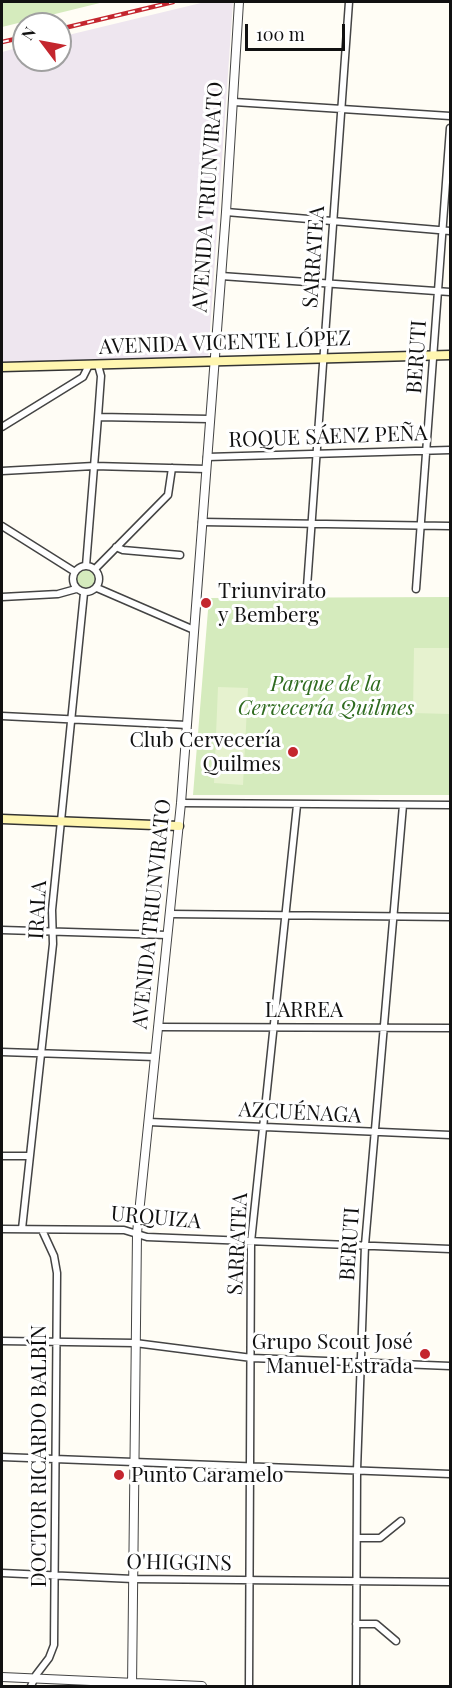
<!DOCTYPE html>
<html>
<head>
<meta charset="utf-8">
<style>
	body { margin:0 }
	#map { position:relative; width:452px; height:1688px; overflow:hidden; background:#fffdf5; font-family:"Playfair Display",serif }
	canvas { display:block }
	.frame { position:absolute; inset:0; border:3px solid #111; pointer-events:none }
	.north { position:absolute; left:12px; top:12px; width:60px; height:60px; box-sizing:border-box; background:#fff; border:2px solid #a0a0a0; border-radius:50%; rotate:302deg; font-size:16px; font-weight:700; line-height:24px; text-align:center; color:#111 }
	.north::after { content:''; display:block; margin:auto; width:21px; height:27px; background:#c4262e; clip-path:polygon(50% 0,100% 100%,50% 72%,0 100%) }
	.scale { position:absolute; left:245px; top:24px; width:100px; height:27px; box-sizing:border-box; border:3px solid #111; border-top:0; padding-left:8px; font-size:18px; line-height:21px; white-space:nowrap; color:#111; -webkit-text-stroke:4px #fff; paint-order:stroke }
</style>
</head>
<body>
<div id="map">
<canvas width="452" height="1688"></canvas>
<div class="frame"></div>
<div class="north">N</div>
<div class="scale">100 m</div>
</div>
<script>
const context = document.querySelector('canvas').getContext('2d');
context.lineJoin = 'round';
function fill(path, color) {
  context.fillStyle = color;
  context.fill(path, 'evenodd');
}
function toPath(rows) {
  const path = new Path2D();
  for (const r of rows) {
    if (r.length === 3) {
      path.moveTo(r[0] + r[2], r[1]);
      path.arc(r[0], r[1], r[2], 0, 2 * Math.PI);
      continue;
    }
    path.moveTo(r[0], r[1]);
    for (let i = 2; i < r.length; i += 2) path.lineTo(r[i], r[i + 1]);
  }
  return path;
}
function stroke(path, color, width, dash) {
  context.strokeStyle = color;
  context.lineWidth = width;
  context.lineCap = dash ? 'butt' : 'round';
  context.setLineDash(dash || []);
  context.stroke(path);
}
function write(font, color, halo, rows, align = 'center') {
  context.font = font + ' "Playfair Display",serif';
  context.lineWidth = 6;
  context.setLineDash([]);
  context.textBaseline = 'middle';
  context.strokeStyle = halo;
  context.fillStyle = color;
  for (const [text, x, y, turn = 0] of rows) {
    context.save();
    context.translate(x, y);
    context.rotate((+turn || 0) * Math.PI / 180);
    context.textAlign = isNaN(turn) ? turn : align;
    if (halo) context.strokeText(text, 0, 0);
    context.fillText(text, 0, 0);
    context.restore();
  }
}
fill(toPath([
	[205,2,233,2,208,359,2,363,2,52,24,46,24,60,60,60,60,37]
]), '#eee6ef');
fill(toPath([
	[2,2,104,2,2,27],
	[86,580,11],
	[450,597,450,795,193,795,209,598]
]), '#d5ebbd');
fill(toPath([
	[414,648,450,648,450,714,413,713],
	[218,687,248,688,243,785,214,783]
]), '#e6f2cf');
const minor = toPath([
	[234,102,450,116],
	[226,212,450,231],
	[221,276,450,292],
	[98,417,209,419],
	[2,427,83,377,89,365],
	[207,457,450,450],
	[2,471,94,466,206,469],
	[202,522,450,526],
	[2,526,75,572],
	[116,547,123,550,180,555],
	[86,579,13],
	[86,566,98,417,101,376,98,365],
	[95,569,168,495,172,468],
	[307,587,349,2],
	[97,588,194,630],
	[416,589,450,128],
	[2,597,58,594,76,589],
	[2,716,187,725],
	[181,803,450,805],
	[170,914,450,917],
	[2,930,167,935],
	[158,1027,450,1028],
	[2,1052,155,1057],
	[149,1122,450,1135],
	[2,1156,29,1156],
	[2,1229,124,1230,147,1237,450,1249],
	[22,1229,53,944,52,910,84,593],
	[2,1341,135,1343,252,1358,450,1366],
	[2,1457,450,1474],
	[357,1538,380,1538,401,1521],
	[2,1573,133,1579,450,1582],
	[356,1624,376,1624,396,1641],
	[31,1686,36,1675,49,1658,54,1645,57,1273,54,1256,42,1230],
	[249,1686,251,1242,297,805],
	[356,1686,357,1470,365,1245,403,805]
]);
const tertiary = toPath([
	[2,1677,202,1686],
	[132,1686,137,1233,181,803,226,212,239,2]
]);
const secondary = toPath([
	[2,367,450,355],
	[2,819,179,826]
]);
stroke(minor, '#444', 9);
stroke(tertiary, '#444', 10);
stroke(secondary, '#333', 11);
stroke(minor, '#fff', 6);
stroke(tertiary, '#fff', 8);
stroke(secondary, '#fff6b0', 8);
const rail = toPath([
	[60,29,173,2],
	[2,42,24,37]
]);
stroke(rail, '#c4262e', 4.5);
stroke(rail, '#fff', 2, [7]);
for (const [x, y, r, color] of [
	[206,603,6,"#c4262e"],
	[293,752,6,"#c4262e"],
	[425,1354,6,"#c4262e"],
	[119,1475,6,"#c4262e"]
]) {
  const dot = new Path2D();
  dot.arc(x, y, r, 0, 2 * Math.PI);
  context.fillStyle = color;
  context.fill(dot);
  stroke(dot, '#fff', 2);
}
write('21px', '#111', '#fff', [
	["AVENIDA TRIUNVIRATO",208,197,-86],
	["SARRATEA",314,257,-86],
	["AVENIDA VICENTE LÓPEZ",225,343,-2],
	["BERUTI",417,357,-86],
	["ROQUE SÁENZ PEÑA",328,437,-2],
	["IRALA",38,910,-87],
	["AVENIDA TRIUNVIRATO",152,914,-84],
	["LARREA",304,1010],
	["AZCUÉNAGA",300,1113,3],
	["URQUIZA",156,1218,5],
	["SARRATEA",238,1244,-87],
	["BERUTI",350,1244,-86],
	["DOCTOR RICARDO BALBÍN",39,1456,-90],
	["O'HIGGINS",179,1563,1]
]);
write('21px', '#111', '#fff', [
	["Triunvirato",218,591],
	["y Bemberg",218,615],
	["Club Cervecería",281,740,"right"],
	["Quilmes",281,764,"right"],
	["Grupo Scout José",413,1342,"right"],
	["Manuel Estrada",413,1366,"right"],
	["Punto Caramelo",131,1475]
], 'left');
write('italic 21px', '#2f6b1f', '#fff', [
	["Parque de la",326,684],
	["Cervecería Quilmes",326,708]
]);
</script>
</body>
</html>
